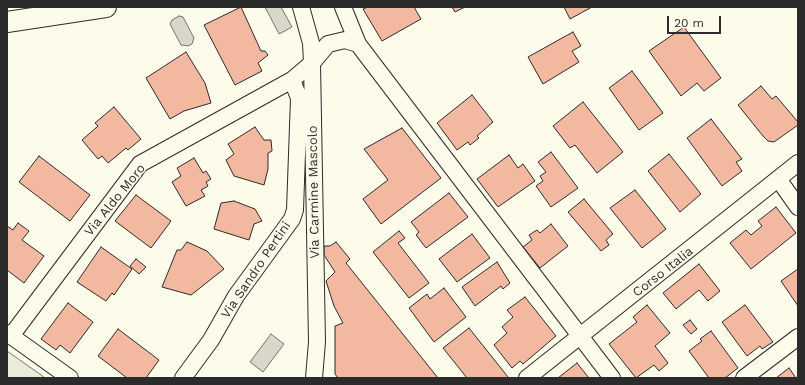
<!DOCTYPE html>
<html>
<head>
<meta charset="utf-8">
<style>
	body { margin:0 }
	#map { position:relative; width:805px; height:385px; overflow:hidden; background:#fdfbea; font-family:"Work Sans",sans-serif }
	canvas { display:block }
	.frame { position:absolute; inset:0; border:8px solid #2b2b2b; pointer-events:none }
	.scale { position:absolute; left:667px; top:16px; width:54px; height:18px; box-sizing:border-box; border:2px solid #2b2b2b; border-top:0; padding-left:5px; font-size:12px; line-height:14px; white-space:nowrap; color:#2b2b2b; -webkit-text-stroke:3px #fdfbea; paint-order:stroke }
</style>
</head>
<body>
<div id="map">
<canvas width="805" height="385"></canvas>
<div class="frame"></div>
<div class="scale">20 m</div>
</div>
<script>
const context = document.querySelector('canvas').getContext('2d');
context.lineJoin = 'round';
function fill(path, color) {
  context.fillStyle = color;
  context.fill(path, 'evenodd');
}
function toPath(rows) {
  const path = new Path2D();
  for (const r of rows) {
    path.moveTo(r[0], r[1]);
    for (let i = 2; i < r.length; i += 2) path.lineTo(r[i], r[i + 1]);
  }
  return path;
}
function stroke(path, color, width, dash) {
  context.strokeStyle = color;
  context.lineWidth = width;
  context.lineCap = dash ? 'butt' : 'round';
  context.setLineDash(dash || []);
  context.stroke(path);
}
function write(font, color, halo, rows, align = 'center') {
  context.font = font + ' "Work Sans",sans-serif';
  context.lineWidth = 3;
  context.setLineDash([]);
  context.textBaseline = 'middle';
  context.strokeStyle = halo;
  context.fillStyle = color;
  for (const [text, x, y, turn = 0] of rows) {
    context.save();
    context.translate(x, y);
    context.rotate((+turn || 0) * Math.PI / 180);
    context.textAlign = isNaN(turn) ? turn : align;
    if (halo) context.strokeText(text, 0, 0);
    context.fillText(text, 0, 0);
    context.restore();
  }
}
const green = toPath([
	[7,351,44,377,45,378,7,378,7,351]
]);
fill(green, '#ecebdb');
stroke(green, '#74746e', 1);
const water = toPath([
	[265,7,281,7,292,27,279,34,265,7],
	[179,16,183,17,194,38,192,44,188,46,181,45,170,24,172,20,179,16],
	[271,334,284,344,263,372,250,362,271,334]
]);
fill(water, '#d8d7c9');
stroke(water, '#74746e', 1);
const building = toPath([
	[241,7,261,51,265,51,268,55,258,63,262,71,235,85,204,25,241,7],
	[368,7,414,7,421,19,382,41,363,9,368,7],
	[452,7,465,7,455,12,452,7],
	[564,7,592,7,570,19,564,7],
	[684,27,721,78,704,91,697,83,681,96,649,51,684,27],
	[573,32,581,46,572,51,579,62,543,84,528,57,573,32],
	[186,52,205,83,211,103,184,111,170,119,146,78,186,52],
	[632,71,663,113,639,130,609,88,632,71],
	[761,86,772,99,776,96,798,122,798,125,774,142,768,141,763,136,738,105,761,86],
	[472,95,493,122,477,136,479,138,470,145,468,142,457,150,437,123,472,95],
	[583,102,623,152,597,173,575,145,570,148,553,126,583,102],
	[114,107,141,139,128,150,126,148,108,163,102,156,98,159,82,140,98,126,95,123,114,107],
	[711,119,742,159,736,162,742,171,722,186,687,138,711,119],
	[255,127,264,140,271,140,272,151,268,153,268,169,264,185,234,176,226,160,234,154,228,144,255,127],
	[402,128,441,178,381,224,363,199,388,180,364,149,402,128],
	[551,152,578,188,551,207,536,186,543,181,540,176,546,172,538,162,551,152],
	[669,154,701,194,680,212,648,171,669,154],
	[509,155,518,168,523,164,535,181,498,207,477,179,509,155],
	[39,156,90,195,70,221,19,182,39,156],
	[194,158,203,173,206,171,211,179,206,182,208,186,201,190,205,196,186,206,172,182,181,176,177,168,194,158],
	[635,190,666,229,642,248,610,208,635,190],
	[449,193,468,217,426,248,416,235,419,232,411,222,449,193],
	[136,195,171,221,151,248,115,221,136,195],
	[584,199,613,234,606,240,609,245,601,251,568,212,584,199],
	[234,201,255,209,262,221,254,224,249,240,214,229,221,203,234,201],
	[776,207,796,233,751,269,730,243,746,230,751,235,762,226,758,221,776,207],
	[18,223,29,231,22,240,44,256,24,283,7,270,7,226,13,230,18,223],
	[551,224,568,246,540,268,523,247,532,240,529,235,537,230,540,233,551,224],
	[399,231,405,238,398,243,429,283,409,298,373,252,399,231],
	[472,234,490,258,457,282,439,259,472,234],
	[187,242,207,251,224,269,191,295,162,287,177,250,181,250,187,242],
	[336,242,350,259,346,263,438,378,338,378,335,374,335,326,343,323,334,306,326,281,335,272,324,255,324,246,330,246,336,242],
	[101,247,132,269,114,295,112,293,106,301,77,282,101,247],
	[136,259,146,267,139,274,130,266,136,259],
	[497,262,510,283,503,289,501,286,475,306,462,287,497,262],
	[699,264,720,291,708,301,699,290,676,309,663,293,699,264],
	[798,269,798,306,781,281,798,269],
	[444,288,466,317,434,342,409,308,427,294,430,299,444,288],
	[525,297,556,336,523,364,520,361,512,368,494,345,507,333,502,327,513,317,507,310,525,297],
	[68,303,93,322,70,353,60,345,56,350,41,339,68,303],
	[647,305,670,333,655,346,668,363,659,371,654,365,636,378,609,344,637,322,633,317,647,305],
	[745,305,773,342,762,349,760,346,747,356,722,322,745,305],
	[690,320,697,329,691,334,683,325,690,320],
	[469,328,508,377,507,378,467,378,443,348,469,328],
	[118,329,159,360,146,378,127,378,98,356,118,329],
	[711,331,738,368,725,378,709,378,689,351,702,341,700,339,711,331],
	[577,363,589,378,558,378,577,363],
	[789,368,796,378,776,378,789,368]
]);
fill(building, '#f2b8a0');
stroke(building, '#2b2b2b', 1);
const minor = toPath([
	[301,7,311,43,312,63,317,342,314,378],
	[343,7,358,44,612,378],
	[779,180,798,207],
	[7,333,70,378],
	[11,336,140,164,292,80,312,63,328,44,345,40,358,44],
	[183,378,211,340,236,296,292,219,295,210,299,98,292,80],
	[527,378,798,163],
	[744,378,798,337]
]);
const tertiary = toPath([
	[7,22,106,7]
]);
stroke(minor, '#2b2b2b', 18);
stroke(tertiary, '#2b2b2b', 22);
stroke(minor, '#fdfbea', 16);
stroke(tertiary, '#fdfbea', 20);
write('13px', '#2b2b2b', '#fdfbea', [
	["Via Carmine Mascolo",314,192,-91],
	["Via Aldo Moro",115,200,-51],
	["Via Sandro Pertini",256,270,-56],
	["Corso Italia",663,272,-38]
]);
</script>
</body>
</html>
